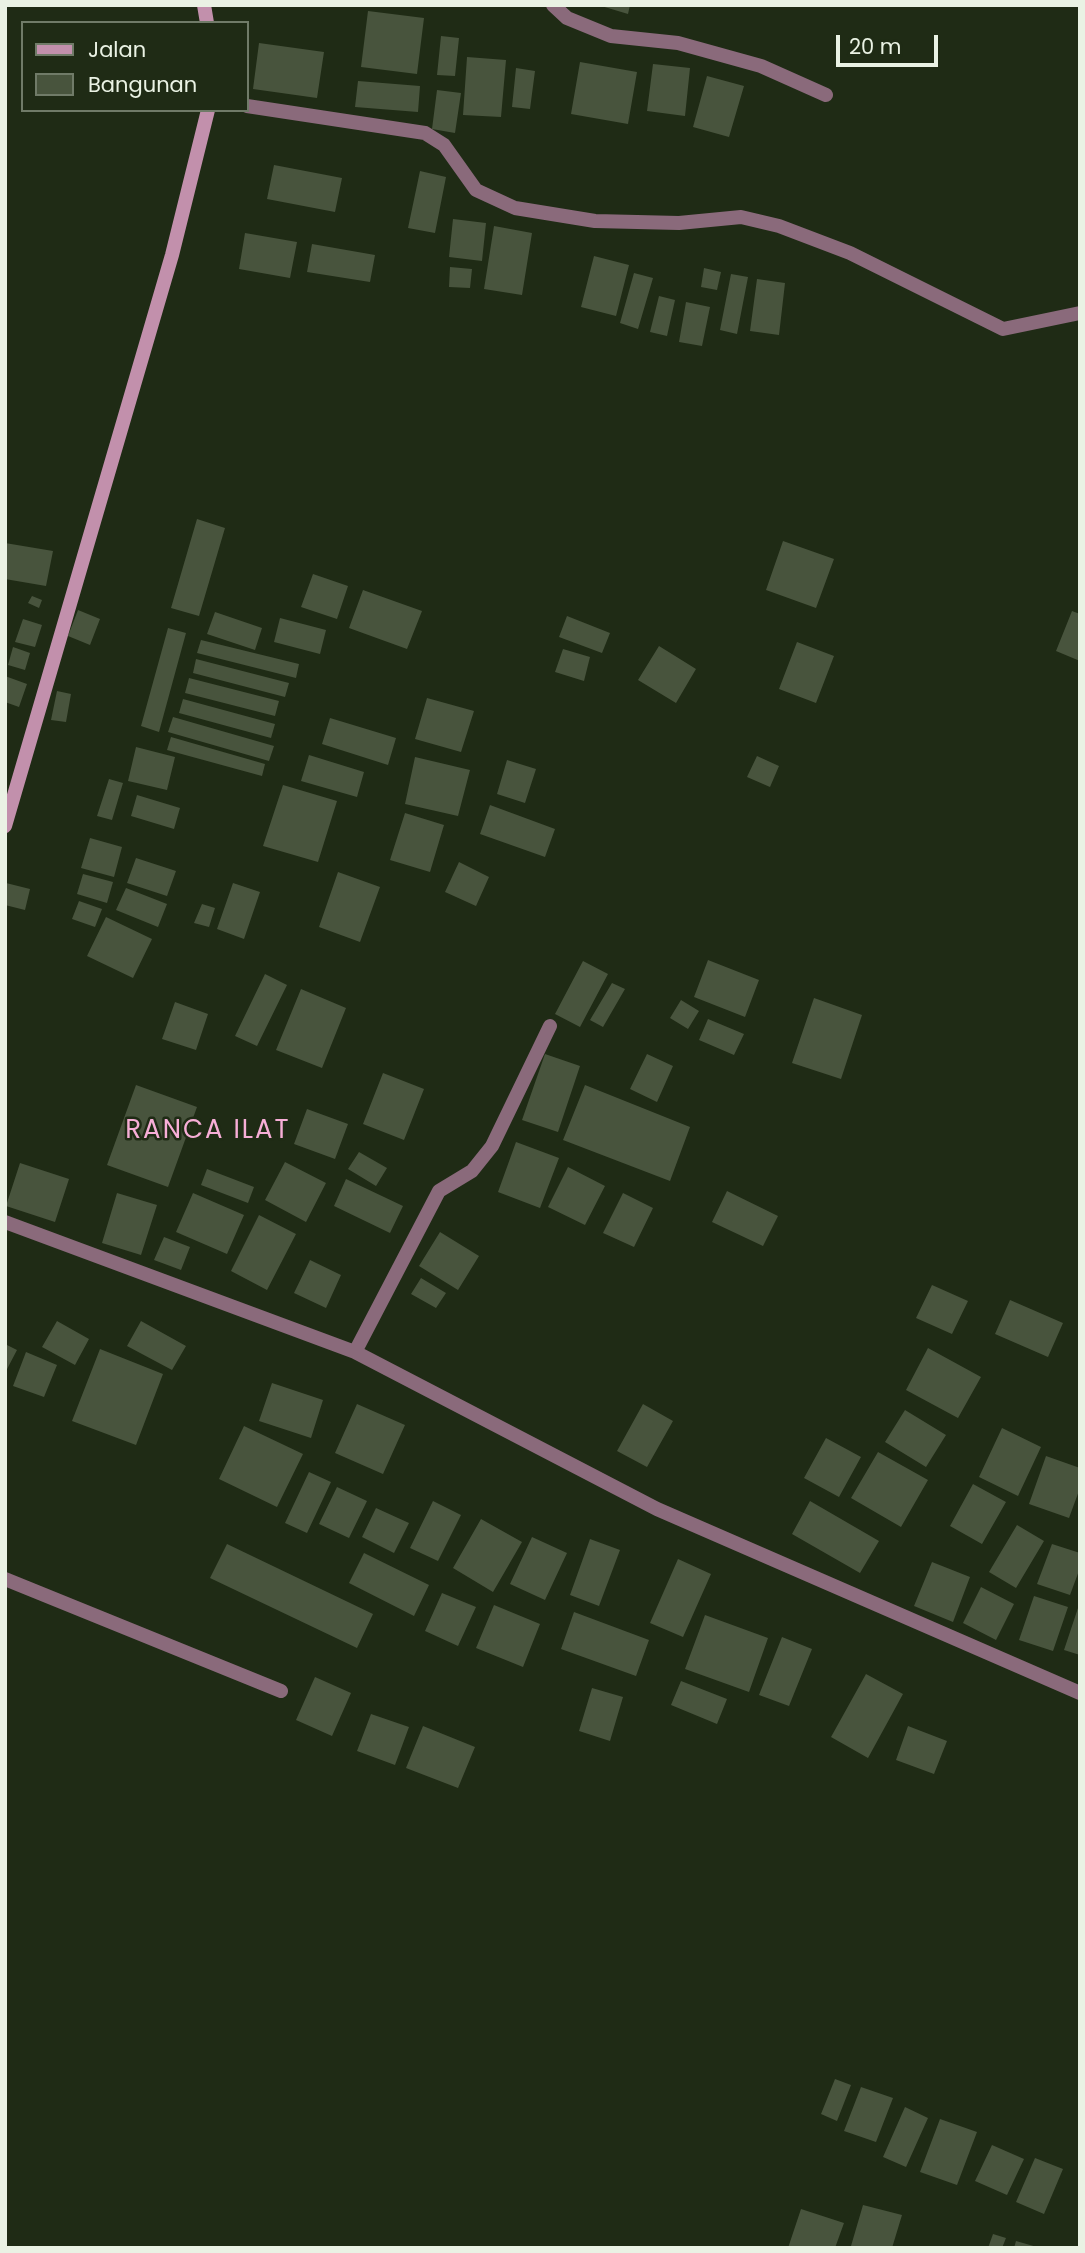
<!DOCTYPE html>
<html>
<head>
<meta charset="utf-8">
<style>
	body { margin:0 }
	#map { position:relative; width:1085px; height:2253px; overflow:hidden; background:#1f2b15; font-family:Poppins,sans-serif }
	canvas { display:block }
	.frame { position:absolute; inset:0; border:7px solid #eaf2e4; pointer-events:none }
	.legend { position:absolute; left:21px; top:21px; width:228px; height:91px; box-sizing:border-box; background:#1f2b15; border:2px solid #707b68; margin:0; padding:9px 12px; list-style:none; font-size:21px; color:#eaf2e4 }
	.legend li { display:flex; align-items:center; gap:14px; height:35px }
	.legend b { width:35px; border:2px solid #707b68 }
	.scale { position:absolute; left:836px; top:35px; width:102px; height:32px; box-sizing:border-box; border:4px solid #eaf2e4; border-top:0; padding-left:9px; font-size:21px; line-height:24px; white-space:nowrap; color:#eaf2e4; -webkit-text-stroke:5px #1f2b15; paint-order:stroke }
</style>
</head>
<body>
<div id="map">
<canvas width="1085" height="2253"></canvas>
<div class="frame"></div>
<ul class="legend">
<li><b style="height:9px;background:#c290ac"></b>Jalan</li>
<li><b style="height:19px;background:#48543d"></b>Bangunan</li>
</ul>
<div class="scale">20 m</div>
</div>
<script>
const context = document.querySelector('canvas').getContext('2d');
context.lineJoin = 'round';
function fill(path, color) {
  context.fillStyle = color;
  context.fill(path, 'evenodd');
}
function toPath(rows) {
  const path = new Path2D();
  for (const r of rows) {
    path.moveTo(r[0], r[1]);
    for (let i = 2; i < r.length; i += 2) path.lineTo(r[i], r[i + 1]);
  }
  return path;
}
function stroke(path, color, width, dash) {
  context.strokeStyle = color;
  context.lineWidth = width;
  context.lineCap = dash ? 'butt' : 'round';
  context.setLineDash(dash || []);
  context.stroke(path);
}
function write(font, color, halo, rows, align = 'center') {
  context.font = font + ' Poppins,sans-serif';
  context.lineWidth = 5;
  context.setLineDash([]);
  context.textBaseline = 'middle';
  context.strokeStyle = halo;
  context.fillStyle = color;
  for (const [text, x, y, turn = 0] of rows) {
    context.save();
    context.translate(x, y);
    context.rotate((+turn || 0) * Math.PI / 180);
    context.textAlign = isNaN(turn) ? turn : align;
    if (halo) context.strokeText(text, 0, 0);
    context.fillText(text, 0, 0);
    context.restore();
  }
}
fill(toPath([
	[598,5,630,5,628,14],
	[368,11,424,18,417,74,361,67],
	[441,36,459,38,455,76,437,75],
	[259,43,324,52,317,98,253,89],
	[467,57,506,60,501,117,463,115],
	[580,62,637,72,628,124,571,114],
	[653,64,690,68,685,116,647,111],
	[516,68,535,71,530,109,512,107],
	[707,76,744,86,729,137,693,127],
	[358,81,420,86,418,112,355,107],
	[437,90,461,93,455,133,432,129],
	[274,165,342,178,335,212,267,199],
	[420,171,446,177,435,233,408,228],
	[453,219,486,223,482,261,449,257],
	[494,226,532,233,522,295,484,289],
	[245,233,297,242,290,278,239,269],
	[312,244,375,255,370,282,307,272],
	[594,256,629,265,616,316,581,307],
	[450,267,472,269,470,288,449,287],
	[704,268,721,272,717,290,701,287],
	[634,273,653,278,638,329,620,323],
	[731,274,748,277,737,334,720,330],
	[757,279,785,283,779,335,750,331],
	[659,296,675,300,667,336,650,332],
	[686,302,710,307,702,346,679,342],
	[197,519,225,528,199,616,171,608],
	[783,541,834,559,816,608,766,590],
	[5,543,53,551,46,586,5,579],
	[313,574,348,586,337,619,301,607],
	[363,590,422,611,407,649,349,628],
	[32,596,42,600,39,608,28,603],
	[78,610,100,619,90,645,68,636],
	[1072,611,1080,614,1080,661,1056,651],
	[215,612,262,628,255,650,207,634],
	[567,616,610,633,602,653,559,637],
	[280,618,326,630,320,654,274,642],
	[23,619,42,625,35,647,15,642],
	[168,628,186,633,159,732,141,726],
	[201,640,299,664,296,678,197,653],
	[797,642,834,656,816,703,779,689],
	[659,646,696,669,676,703,638,680],
	[13,647,30,653,25,670,8,665],
	[563,649,590,657,584,681,555,672],
	[196,659,289,683,285,697,193,673],
	[5,676,27,684,19,707,5,702],
	[189,678,279,701,275,716,185,693],
	[57,691,71,694,66,722,51,720],
	[427,698,474,711,461,752,415,739],
	[183,699,275,724,271,738,179,713],
	[173,717,274,746,269,761,168,732],
	[330,718,396,738,388,765,322,744],
	[171,737,265,764,262,776,167,750],
	[136,747,175,757,167,790,128,781],
	[309,755,364,772,357,797,301,781],
	[757,756,779,766,770,787,747,777],
	[415,757,470,770,458,816,405,804],
	[507,760,536,769,525,803,497,794],
	[109,779,123,783,112,820,97,816],
	[283,785,337,801,318,862,263,846],
	[137,795,180,808,174,829,131,816],
	[490,805,555,829,545,857,480,834],
	[405,813,444,825,430,872,390,860],
	[90,838,122,847,114,877,81,868],
	[136,858,176,871,167,896,127,883],
	[459,862,489,877,476,906,445,892],
	[338,872,380,887,360,942,319,927],
	[83,874,113,882,107,903,77,894],
	[6,883,30,889,25,910,5,905],
	[233,883,260,892,244,939,217,929],
	[126,888,167,904,158,927,116,910],
	[79,901,102,909,95,927,72,919],
	[202,904,215,908,209,927,194,923],
	[106,917,152,939,133,978,87,956],
	[708,960,759,980,745,1017,694,997],
	[583,961,608,974,580,1027,555,1014],
	[265,974,287,985,257,1046,235,1036],
	[612,983,625,989,603,1027,590,1020],
	[301,989,346,1008,322,1068,276,1050],
	[814,998,862,1015,841,1079,792,1063],
	[681,1000,699,1011,688,1029,670,1018],
	[175,1002,208,1014,196,1050,162,1039],
	[708,1019,744,1034,734,1055,699,1040],
	[545,1054,580,1066,558,1132,522,1120],
	[647,1054,673,1066,657,1102,630,1089],
	[383,1073,424,1089,404,1140,363,1124],
	[136,1085,197,1107,168,1187,107,1165],
	[585,1085,690,1127,670,1181,563,1140],
	[307,1109,348,1124,335,1159,294,1144],
	[516,1142,559,1158,540,1208,498,1192],
	[359,1152,387,1168,376,1186,348,1169],
	[285,1162,326,1183,306,1222,265,1200],
	[20,1163,69,1179,55,1222,6,1206],
	[568,1167,605,1186,585,1225,548,1207],
	[207,1169,254,1187,248,1203,201,1185],
	[346,1179,403,1206,390,1233,334,1206],
	[727,1191,778,1216,763,1246,712,1222],
	[117,1193,157,1205,141,1255,102,1243],
	[193,1193,244,1215,227,1254,176,1232],
	[623,1193,653,1208,634,1247,603,1233],
	[259,1215,296,1234,267,1290,231,1271],
	[440,1232,479,1256,458,1290,419,1266],
	[164,1237,190,1247,181,1270,154,1260],
	[310,1260,341,1275,326,1308,294,1293],
	[421,1278,446,1293,436,1308,411,1294],
	[932,1285,968,1301,952,1334,916,1318],
	[1010,1300,1063,1323,1048,1357,995,1334],
	[57,1321,89,1339,75,1365,42,1347],
	[141,1321,186,1346,172,1370,127,1346],
	[5,1344,17,1350,5,1373],
	[928,1348,981,1377,958,1418,906,1390],
	[100,1349,163,1374,136,1445,72,1421],
	[26,1352,57,1365,44,1397,13,1386],
	[272,1383,323,1400,311,1438,259,1421],
	[357,1404,405,1425,383,1474,335,1453],
	[643,1404,673,1421,647,1467,617,1451],
	[905,1410,946,1435,926,1467,885,1442],
	[244,1426,303,1454,277,1507,219,1479],
	[1002,1428,1041,1447,1018,1496,979,1477],
	[826,1438,861,1457,839,1497,804,1478],
	[878,1452,928,1480,901,1527,851,1498],
	[1046,1456,1080,1468,1080,1488,1069,1518,1029,1504],
	[309,1472,331,1482,307,1533,285,1523],
	[973,1484,1006,1502,982,1544,950,1526],
	[337,1487,367,1501,349,1538,319,1524],
	[433,1501,461,1515,438,1561,410,1548],
	[810,1501,879,1541,860,1573,792,1534],
	[376,1508,409,1523,394,1553,362,1537],
	[481,1519,522,1542,493,1592,453,1568],
	[1017,1525,1044,1541,1016,1588,989,1572],
	[532,1537,567,1553,545,1600,510,1584],
	[590,1539,620,1550,599,1606,570,1595],
	[227,1544,373,1614,357,1648,210,1578],
	[1052,1544,1080,1553,1080,1568,1070,1595,1037,1584],
	[364,1553,429,1585,414,1616,349,1583],
	[678,1559,711,1574,683,1637,650,1623],
	[932,1562,970,1577,953,1622,914,1606],
	[981,1587,1014,1604,996,1640,963,1623],
	[442,1593,476,1607,458,1646,425,1631],
	[1034,1596,1068,1607,1053,1651,1019,1640],
	[1080,1602,1080,1655,1064,1650],
	[494,1605,540,1624,523,1667,476,1648],
	[574,1612,649,1640,636,1676,561,1649],
	[705,1615,768,1638,749,1692,685,1669],
	[782,1637,812,1649,789,1706,759,1695],
	[866,1674,903,1694,868,1758,831,1737],
	[315,1677,351,1693,332,1736,296,1720],
	[681,1681,727,1699,717,1724,671,1705],
	[592,1688,623,1697,610,1741,579,1731],
	[371,1714,409,1727,395,1765,357,1751],
	[423,1726,475,1747,458,1788,406,1768],
	[908,1726,947,1741,934,1774,896,1760],
	[835,2079,851,2085,837,2121,821,2114],
	[861,2087,893,2098,876,2142,844,2131],
	[905,2107,928,2118,906,2167,883,2157],
	[940,2119,977,2132,957,2185,920,2172],
	[992,2145,1024,2159,1007,2195,975,2181],
	[1035,2158,1063,2169,1044,2214,1016,2202],
	[863,2205,902,2215,892,2248,851,2246],
	[801,2209,844,2223,835,2248,788,2248],
	[993,2234,1006,2238,1002,2248,988,2248],
	[1016,2241,1037,2247,1037,2248,1014,2248]
]), '#48543d');
stroke(toPath([
	[5,1579,281,1691]
]), '#8a6a7b', 14);
stroke(toPath([
	[553,5,567,18,611,36,678,43,761,66,826,95],
	[247,106,425,133,444,145,476,190,515,208,595,221,679,223,741,217,779,226,850,253,1003,329,1080,313],
	[5,1222,355,1352,657,1509,1080,1693],
	[355,1352,439,1191,472,1171,492,1146,550,1026]
]), '#8a6a7b', 14);
stroke(toPath([
	[204,5,207,23],
	[5,826,172,255,208,110]
]), '#c290ac', 14);
context.letterSpacing = '2px';
write('26px', '#f7aed7', '#1f2b15', [
	["RANCA ILAT",208,1131]
]);
context.letterSpacing = '0px';
</script>
</body>
</html>
